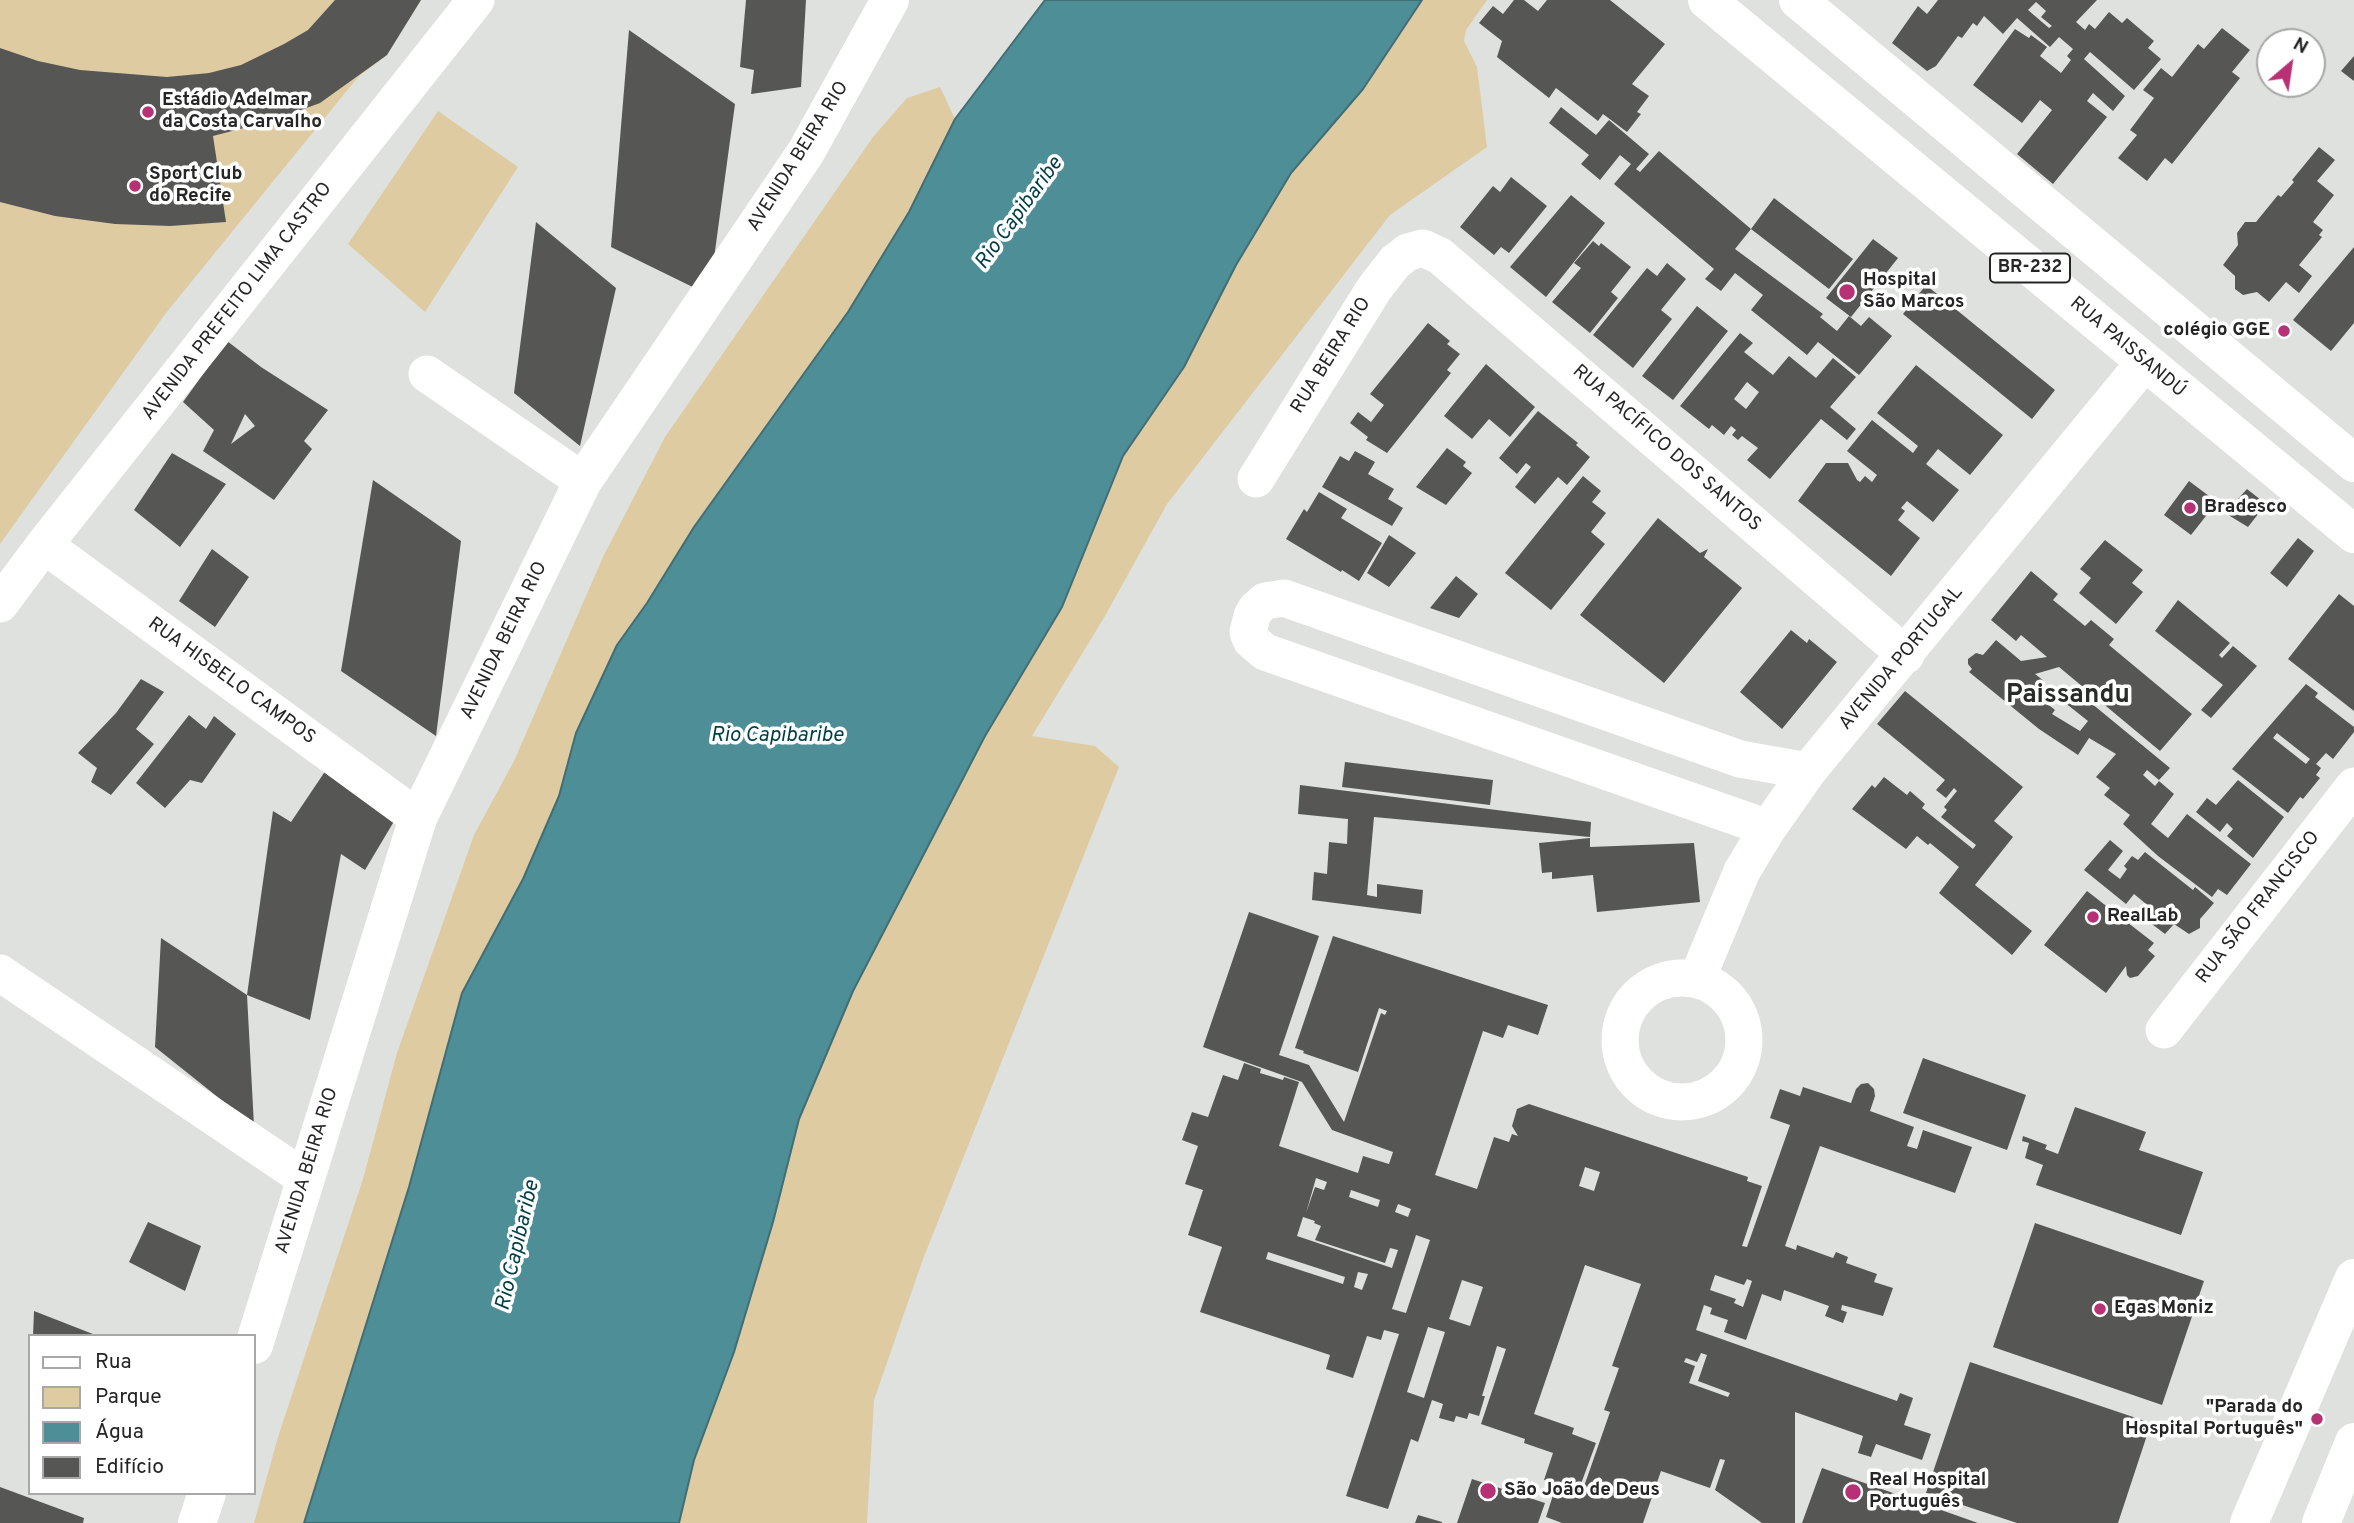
<!DOCTYPE html>
<html>
<head>
<meta charset="utf-8">
<style>
	body { margin:0 }
	#map { position:relative; width:2354px; height:1523px; overflow:hidden; background:#dee1de; font-family:Overpass,sans-serif }
	canvas { display:block }
	.legend { position:absolute; left:28px; top:1334px; width:228px; height:161px; box-sizing:border-box; background:#fff; border:2px solid #a7a8a7; margin:0; padding:9px 12px; list-style:none; font-size:21px; color:#242524 }
	.legend li { display:flex; align-items:center; gap:14px; height:35px }
	.legend b { width:35px; border:2px solid #a7a8a7 }
	.north { position:absolute; left:2256px; top:28px; width:70px; height:70px; box-sizing:border-box; background:#fff; border:2px solid #a7a8a7; border-radius:50%; rotate:29deg; font-size:19px; font-weight:700; line-height:28px; text-align:center; color:#242524 }
	.north::after { content:''; display:block; margin:auto; width:24px; height:32px; background:#b73175; clip-path:polygon(50% 0,100% 100%,50% 72%,0 100%) }
</style>
</head>
<body>
<div id="map">
<canvas width="2354" height="1523"></canvas>
<ul class="legend">
<li><b style="height:9px;background:#fff"></b>Rua</li>
<li><b style="height:19px;background:#decba2"></b>Parque</li>
<li><b style="height:19px;background:#4d8e97"></b>Água</li>
<li><b style="height:19px;background:#565754"></b>Edifício</li>
</ul>
<div class="north">N</div>
</div>
<script>
const context = document.querySelector('canvas').getContext('2d');
context.lineJoin = 'round';
function fill(path, color) {
  context.fillStyle = color;
  context.fill(path, 'evenodd');
}
function toPath(rows) {
  const path = new Path2D();
  for (const r of rows) {
    if (r.length === 3) {
      path.moveTo(r[0] + r[2], r[1]);
      path.arc(r[0], r[1], r[2], 0, 2 * Math.PI);
      continue;
    }
    path.moveTo(r[0], r[1]);
    for (let i = 2; i < r.length; i += 2) path.lineTo(r[i], r[i + 1]);
  }
  return path;
}
function stroke(path, color, width, dash) {
  context.strokeStyle = color;
  context.lineWidth = width;
  context.lineCap = dash ? 'butt' : 'round';
  context.setLineDash(dash || []);
  context.stroke(path);
}
function write(font, color, halo, rows, align = 'center') {
  context.font = font + ' Overpass,sans-serif';
  context.lineWidth = 7;
  context.setLineDash([]);
  context.textBaseline = 'middle';
  context.strokeStyle = halo;
  context.fillStyle = color;
  for (const [text, x, y, turn = 0] of rows) {
    context.save();
    context.translate(x, y);
    context.rotate((+turn || 0) * Math.PI / 180);
    context.textAlign = isNaN(turn) ? turn : align;
    if (halo) context.strokeText(text, 0, 0);
    context.fillText(text, 0, 0);
    context.restore();
  }
}
fill(toPath([
	[0,0,421,0,387,55,358,77,166,313,0,544],
	[1422,0,1487,0,1466,30,1464,41,1477,67,1487,147,1390,215,1167,504,1105,616,1032,736,1095,746,1119,767,923,1259,874,1400,867,1523,679,1523,694,1460,734,1352,773,1222,799,1119,853,991,985,736,1062,607,1123,456,1184,367,1236,265,1291,173,1363,89],
	[940,87,955,119,909,212,848,312,694,527,647,603,617,645,576,733,559,796,523,879,462,993,409,1187,304,1523,254,1523,278,1437,363,1179,397,1053,474,835,514,761,603,557,665,437,873,137,907,98],
	[438,111,518,167,425,312,348,244]
]), '#decba2');
const water = toPath([
	[1045,0,1422,0,1363,89,1291,173,1236,265,1184,367,1123,456,1062,607,985,736,853,991,799,1119,773,1222,734,1352,694,1460,679,1523,304,1523,409,1187,462,993,523,879,559,796,576,733,617,645,647,603,694,527,848,312,909,212,955,119,1045,0]
]);
fill(water, '#4d8e97');
stroke(water, '#416e74', 2);
fill(toPath([
	[335,0,421,0,387,55,320,103,274,120,213,136,226,222,170,226,115,224,55,216,0,202,0,48,38,61,80,70,167,77,209,73,241,65,284,44,308,30],
	[746,0,806,0,801,87,751,94,754,70,740,67],
	[1514,0,1524,0,1538,11,1547,0,1610,0,1665,44,1632,84,1649,96,1637,112,1641,114,1627,132,1603,114,1598,121,1556,88,1549,98,1497,57,1502,41,1479,23,1493,6,1503,14],
	[1938,0,2097,0,2076,22,2085,30,2089,24,2095,29,2109,12,2122,23,2127,18,2154,41,2148,48,2161,59,2134,90,2090,52,2084,59,2125,96,2113,111,2093,93,2087,101,2107,117,2053,184,2017,154,2052,110,2040,100,2022,123,1973,85,2015,29,2029,38,2031,35,2047,47,2040,56,2061,73,2071,60,2067,56,2073,49,2059,37,2050,47,2017,18,2003,34,1984,16,1977,26,1973,23,1962,38,1958,36,1936,66,1927,71,1892,43,1918,6,1927,14],
	[2036,2,2046,11,2041,17,2052,26,2049,28,2028,10],
	[2222,28,2250,50,2232,72,2240,78,2172,164,2165,158,2147,181,2118,158,2137,135,2130,130,2154,98,2143,90,2161,68,2172,77,2198,44,2204,49],
	[629,30,735,104,709,295,611,247],
	[2354,56,2354,81,2341,71],
	[1561,107,1596,135,1609,120,1649,154,1636,169,1640,172,1659,151,1751,229,1735,249,1823,314,1820,317,1837,331,1849,316,1861,326,1869,317,1892,336,1859,375,1818,342,1807,355,1751,310,1763,295,1735,273,1721,291,1705,279,1714,269,1614,184,1631,164,1620,155,1600,180,1581,164,1589,155,1549,123],
	[2319,147,2335,160,2317,181,2334,195,2313,222,2323,230,2319,235,2322,237,2299,265,2312,276,2299,293,2286,282,2269,302,2257,292,2243,295,2235,289,2235,276,2223,265,2238,245,2237,233,2245,222,2256,222,2278,195,2281,197,2294,182,2292,180],
	[1511,177,1547,206,1509,253,1501,247,1494,255,1460,227,1493,186,1500,192],
	[1571,195,1605,223,1546,297,1510,267],
	[1774,198,1853,259,1829,289,1751,229],
	[536,222,616,288,580,446,514,393],
	[1873,239,1898,258,1851,317,1826,298],
	[1593,241,1599,246,1601,243,1631,267,1611,292,1618,298,1590,333,1552,302,1581,268,1574,263],
	[2354,247,2354,323,2331,351,2293,320],
	[1667,263,1686,279,1661,310,1672,319,1633,368,1593,335,1647,268,1657,276],
	[1926,285,2055,390,2032,419,1903,314],
	[1697,306,1728,331,1673,400,1642,376],
	[1428,323,1450,341,1447,344,1460,354,1447,370,1451,373,1387,453,1366,440,1368,437,1350,423,1358,412,1371,422,1384,405,1370,394],
	[1740,333,1753,343,1744,352,1773,375,1789,356,1816,378,1833,358,1856,377,1830,407,1856,429,1847,440,1821,419,1770,479,1747,460,1758,448,1742,436,1738,440,1732,435,1736,430,1731,426,1724,435,1712,425,1709,429,1680,406],
	[1747,382,1759,392,1746,409,1734,399],
	[227,341,261,367,328,410,304,441,312,449,274,500,203,451,214,430,183,402],
	[245,414,255,426,231,444],
	[1486,364,1535,407,1510,437,1489,419,1472,439,1444,416],
	[1916,365,2003,435,1970,475,1938,449,1926,464,1959,490,1933,522,1907,501,1901,508,1905,511,1898,520,1920,538,1891,576,1798,501,1826,463,1848,463,1857,480,1860,482,1865,476,1872,482,1877,475,1847,451,1872,420,1913,453,1918,446,1877,413],
	[1538,411,1578,443,1576,445,1590,457,1567,485,1558,477,1535,504,1515,487,1531,467,1526,463,1517,474,1499,458],
	[1447,448,1466,462,1463,466,1472,473,1446,505,1416,487],
	[1355,451,1375,462,1368,474,1394,489,1388,499,1403,508,1392,526,1322,487,1340,456,1349,461],
	[172,453,226,484,180,547,134,510],
	[1583,476,1601,491,1592,502,1606,513,1591,532,1605,544,1551,610,1505,573],
	[373,480,461,541,436,736,341,671],
	[2189,481,2217,502,2191,535,2164,515],
	[2247,489,2266,504,2248,527,2225,513],
	[1319,492,1347,509,1341,518,1382,543,1359,581,1342,570,1341,572,1286,539,1304,509,1307,512],
	[1658,518,1700,553,1708,549,1704,557,1742,588,1664,683,1580,615],
	[1389,535,1416,553,1389,587,1367,573],
	[2298,538,2314,551,2287,587,2270,573],
	[2105,540,2143,570,2132,583,2143,592,2116,624,2079,593,2091,578,2080,569],
	[212,549,249,577,215,627,179,601],
	[2031,571,2058,594,2053,600,2085,626,2091,620,2114,639,2109,645,2192,714,2160,751,2059,667,2035,674,2044,681,2034,693,2055,710,2052,714,2080,731,2088,721,2064,702,2074,689,2170,768,2159,780,2147,770,2143,775,2155,786,2159,781,2174,794,2151,824,2168,838,2187,814,2251,864,2227,895,2218,889,2212,897,2158,856,2123,824,2130,815,2104,795,2110,788,2096,777,2116,754,2089,738,2078,755,2039,729,1969,672,1972,669,1968,664,1968,659,1976,653,1983,655,1996,640,2021,661,2047,657,2021,635,2016,641,1991,620],
	[1456,576,1478,594,1459,618,1430,608],
	[2339,594,2354,606,2354,711,2288,659],
	[2178,600,2230,643,2219,655,2222,658,2233,646,2257,666,2211,718,2201,710,2223,685,2155,631],
	[1791,630,1807,643,1809,639,1837,662,1782,729,1740,692],
	[141,679,164,692,136,729,154,744,111,795,91,782,97,768,78,753,116,713],
	[2306,684,2318,693,2315,697,2354,727,2354,732,2333,759,2326,753,2316,764,2321,768,2316,775,2320,778,2303,799,2300,797,2288,813,2232,769],
	[2277,733,2310,759,2306,764,2273,738],
	[1905,691,2023,787,1994,821,2013,837,1975,885,2032,931,2012,955,1939,893,1959,867,1930,843,1928,845,1917,836,1906,849,1852,809,1872,785,1875,788,1884,777,1907,795,1910,791,1925,804,1922,808,1973,849,1976,845,1941,817,1947,810,1944,807,1957,791,1954,788,1946,798,1936,790,1945,780,1877,724],
	[189,715,206,729,214,716,236,734,202,783,190,780,165,808,136,783],
	[1345,762,1493,780,1490,805,1342,787],
	[326,770,396,818,365,870,341,854,310,1020,247,995,273,811,291,822],
	[2238,780,2284,817,2253,858,2227,836,2233,829,2227,823,2220,832,2196,812,2207,798,2216,805],
	[1300,785,1591,822,1590,837,1374,817,1367,895,1377,897,1377,884,1423,890,1421,914,1312,900,1314,872,1327,874,1329,842,1347,844,1348,819,1298,814],
	[1590,838,1590,847,1694,843,1700,902,1597,912,1593,875,1552,879,1552,872,1542,873,1539,843],
	[2110,840,2123,851,2108,870,2120,879,2127,869,2124,866,2132,856,2138,860,2145,852,2193,890,2195,887,2214,903,2200,919,2200,928,2189,934,2174,924,2165,934,2144,918,2151,908,2134,894,2126,904,2084,870],
	[2087,891,2154,943,2148,950,2155,956,2138,976,2130,978,2127,975,2126,966,2106,993,2044,945],
	[1249,912,1319,936,1279,1055,1309,1065,1344,1122,1381,1013,1385,1015,1387,1011,1379,1008,1358,1072,1303,1053,1304,1051,1295,1048,1333,936,1548,1005,1538,1035,1508,1025,1503,1038,1483,1031,1435,1175,1477,1189,1494,1137,1509,1142,1512,1134,1518,1136,1512,1126,1517,1109,1529,1104,1748,1177,1747,1181,1762,1186,1742,1246,1747,1247,1790,1125,1770,1118,1780,1089,1800,1096,1803,1087,1851,1103,1856,1089,1861,1084,1868,1083,1874,1089,1875,1096,1870,1111,1914,1127,1907,1146,1917,1149,1923,1130,1972,1147,1955,1193,1820,1146,1785,1246,1796,1250,1797,1245,1833,1258,1836,1252,1848,1257,1846,1263,1877,1274,1874,1282,1893,1288,1883,1316,1842,1305,1841,1310,1847,1312,1843,1323,1825,1316,1829,1306,1784,1290,1781,1301,1762,1294,1746,1340,1724,1332,1728,1320,1710,1314,1712,1308,1704,1305,1696,1330,1897,1401,1900,1393,1913,1398,1904,1425,1931,1434,1922,1460,1876,1444,1871,1457,1858,1453,1863,1436,1795,1412,1795,1523,1762,1523,1715,1490,1725,1460,1720,1459,1710,1488,1661,1471,1643,1523,1562,1523,1546,1517,1555,1489,1580,1498,1610,1412,1604,1410,1619,1368,1612,1366,1641,1284,1585,1265,1534,1414,1574,1428,1572,1434,1596,1443,1578,1492,1544,1480,1553,1453,1524,1443,1525,1439,1481,1424,1506,1349,1497,1346,1482,1396,1485,1396,1479,1416,1469,1413,1467,1419,1456,1416,1454,1422,1439,1418,1443,1404,1432,1400,1418,1442,1411,1439,1388,1509,1346,1496,1399,1334,1384,1330,1381,1340,1367,1336,1353,1378,1326,1369,1330,1355,1200,1312,1222,1247,1188,1235,1203,1190,1185,1184,1198,1146,1182,1140,1192,1112,1208,1117,1223,1075,1238,1080,1244,1063,1261,1069,1260,1073,1283,1080,1284,1077,1299,1082,1279,1146,1358,1173,1363,1156,1389,1164,1393,1152,1332,1130,1302,1082,1203,1047],
	[1585,1167,1600,1172,1594,1191,1579,1186],
	[1316,1178,1327,1182,1324,1190,1315,1187,1306,1213],
	[1351,1190,1380,1200,1378,1207,1349,1197],
	[1398,1204,1411,1209,1408,1217,1395,1212],
	[1303,1217,1315,1221,1314,1223,1321,1226,1315,1240,1385,1263,1390,1248,1398,1250,1392,1268,1297,1236],
	[1416,1235,1430,1240,1406,1313,1392,1309],
	[1268,1252,1345,1277,1343,1284,1266,1259],
	[1358,1272,1368,1274,1362,1290,1354,1287],
	[1715,1275,1744,1285,1747,1279,1752,1281,1743,1307,1734,1303,1736,1299,1710,1290],
	[1462,1280,1483,1287,1470,1326,1449,1319],
	[1428,1327,1445,1332,1424,1398,1407,1392],
	[1701,1353,1707,1355,1698,1381,1730,1393,1728,1397,1689,1383,1695,1366,1684,1362,1686,1358,1697,1362],
	[161,938,247,995,254,1126,155,1047],
	[1923,1058,2026,1095,2007,1150,1903,1113],
	[2075,1107,2146,1132,2139,1150,2203,1172,2181,1235,2036,1185,2043,1165,2025,1158,2029,1143,2022,1141,2023,1136,2047,1145,2045,1149,2058,1154],
	[148,1222,201,1246,185,1291,129,1262],
	[2035,1223,2204,1281,2162,1405,1993,1347],
	[34,1311,98,1336,33,1336],
	[1970,1362,2151,1423,2118,1523,2017,1523,1926,1493],
	[1822,1468,1978,1523,1802,1523],
	[1472,1479,1545,1503,1538,1523,1457,1523],
	[0,1487,84,1518,83,1523,0,1523],
	[1418,1515,1442,1522,1442,1523,1415,1523]
]), '#565754');
stroke(toPath([
	[427,374,583,481],
	[1256,479,1374,289,1395,262,1408,252,1423,248,1440,256,1906,655],
	[44,545,418,818],
	[0,604,44,545,476,0],
	[1768,828,1265,652,1251,640,1248,632,1252,616,1256,609,1265,601,1284,598,1740,759,1808,771],
	[0,973,306,1179],
	[1682,1040,62],
	[1697,979,1742,871,1768,828,1808,771,2144,363],
	[2164,1030,2354,786]
]), '#fff', 37);
stroke(toPath([
	[254,1345,418,818,583,481,806,152,890,0],
	[197,1523,207,1493],
	[2249,1523,2354,1278]
]), '#fff', 38);
stroke(toPath([
	[1707,0,2354,534],
	[1798,0,2354,463],
	[2321,1523,2354,1442]
]), '#fff', 38);
for (const [x, y, r, color] of [
	[148,112,7,"#b73175"],
	[135,186,7,"#b73175"],
	[1847,292,9,"#b73175"],
	[2284,331,7,"#b73175"],
	[2190,508,7,"#b73175"],
	[2093,917,7,"#b73175"],
	[2100,1309,7,"#b73175"],
	[2317,1419,7,"#b73175"],
	[1488,1491,9,"#b73175"],
	[1853,1492,9,"#b73175"]
]) {
  const dot = new Path2D();
  dot.arc(x, y, r, 0, 2 * Math.PI);
  context.fillStyle = color;
  context.fill(dot);
  stroke(dot, '#fff', 2.5);
}
for (const [x, y, w] of [
	[2030,268,80]
]) {
  const box = new Path2D();
  box.roundRect(x - w / 2, y - 14.5, w, 29, 5);
  context.fillStyle = '#fff';
  context.fill(box);
  stroke(box, '#242524', 2);
}
write('bold 18px', '#242524', null, [
	["BR-232",2030,268]
]);
write('bold 19px', '#242524', '#fff', [
	["Estádio Adelmar",162,101],
	["da Costa Carvalho",162,123],
	["Sport Club",149,175],
	["do Recife",149,197],
	["Hospital",1863,281],
	["São Marcos",1863,303],
	["colégio GGE",2270,331,"right"],
	["Bradesco",2204,508],
	["RealLab",2107,917],
	["Egas Moniz",2114,1309],
	["\"Parada do",2303,1408,"right"],
	["Hospital Português\"",2303,1430,"right"],
	["Real Hospital",1869,1481],
	["Português",1869,1503],
	["São João de Deus",1504,1491]
], 'left');
write('19px', '#242524', '#fff', [
	["AVENIDA BEIRA RIO",799,157,-58],
	["AVENIDA PREFEITO LIMA CASTRO",238,302,-52],
	["RUA PAISSANDÚ",2127,348,40],
	["RUA BEIRA RIO",1332,356,-58],
	["RUA PACÍFICO DOS SANTOS",1666,449,41],
	["AVENIDA BEIRA RIO",505,641,-64],
	["AVENIDA PORTUGAL",1902,659,-50],
	["RUA HISBELO CAMPOS",231,682,36],
	["RUA SÃO FRANCISCO",2259,908,-52],
	["AVENIDA BEIRA RIO",308,1171,-73]
]);
write('italic 21px', '#003e46', '#fff', [
	["Rio Capibaribe",1020,214,-54],
	["Rio Capibaribe",777,737],
	["Rio Capibaribe",519,1246,-77]
]);
write('bold 26px', '#282b28', '#fff', [
	["Paissandu",2068,697]
]);
</script>
</body>
</html>
